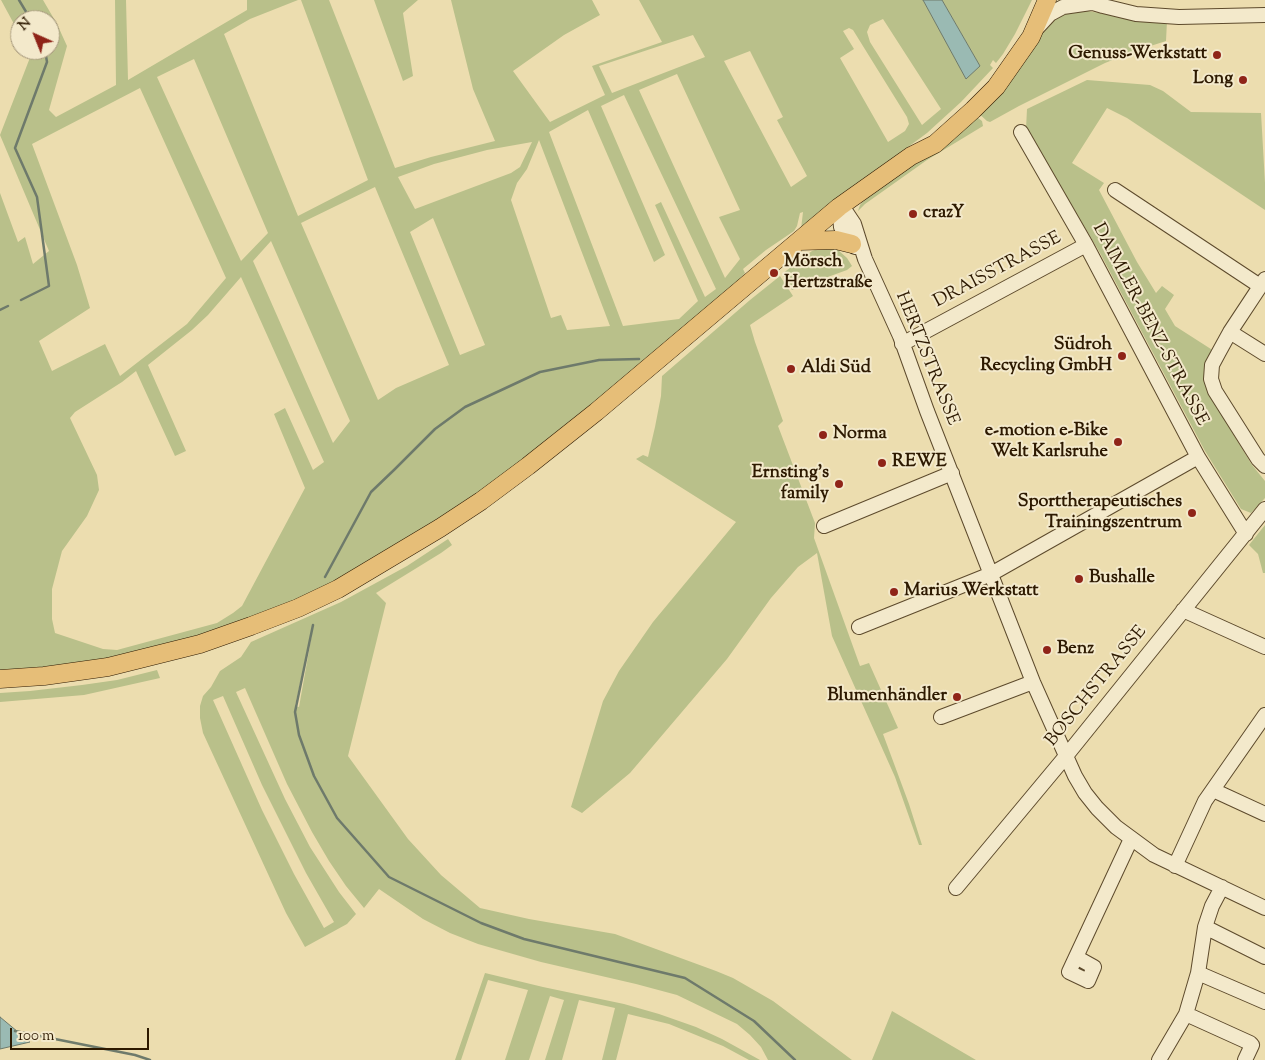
<!DOCTYPE html>
<html>
<head>
<meta charset="utf-8">
<style>
	body { margin:0 }
	#map { position:relative; width:1265px; height:1060px; overflow:hidden; background:#ecddaf; font-family:"Sorts Mill Goudy",serif }
	canvas { display:block }
	.north { position:absolute; left:10px; top:10px; width:50px; height:50px; box-sizing:border-box; background:#f3e9cb; border:1px solid #a4967a; border-radius:50%; rotate:316deg; font-size:14px; font-weight:700; line-height:20px; text-align:center; color:#2d1900 }
	.north::after { content:''; display:block; margin:auto; width:18px; height:22px; background:#8f2418; clip-path:polygon(50% 0,100% 100%,50% 72%,0 100%) }
	.scale { position:absolute; left:10px; top:1028px; width:139px; height:22px; box-sizing:border-box; border:2px solid #2d1900; border-top:0; padding-left:6px; font-size:15px; line-height:18px; white-space:nowrap; color:#2d1900; -webkit-text-stroke:4px #f3e9cb; paint-order:stroke }
</style>
</head>
<body>
<div id="map">
<canvas width="1265" height="1060"></canvas>
<div class="north">N</div>
<div class="scale">100 m</div>
</div>
<script>
const context = document.querySelector('canvas').getContext('2d');
context.lineJoin = 'round';
function fill(path, color) {
  context.fillStyle = color;
  context.fill(path, 'evenodd');
}
function toPath(rows) {
  const path = new Path2D();
  for (const r of rows) {
    path.moveTo(r[0], r[1]);
    for (let i = 2; i < r.length; i += 2) path.lineTo(r[i], r[i + 1]);
  }
  return path;
}
function stroke(path, color, width, dash) {
  context.strokeStyle = color;
  context.lineWidth = width;
  context.lineCap = dash ? 'butt' : 'round';
  context.setLineDash(dash || []);
  context.stroke(path);
}
function write(font, color, halo, rows, align = 'center') {
  context.font = font + ' "Sorts Mill Goudy",serif';
  context.lineWidth = 4;
  context.setLineDash([]);
  context.textBaseline = 'middle';
  context.strokeStyle = halo;
  context.fillStyle = color;
  for (const [text, x, y, turn = 0] of rows) {
    context.save();
    context.translate(x, y);
    context.rotate((+turn || 0) * Math.PI / 180);
    context.textAlign = isNaN(turn) ? turn : align;
    if (halo) context.strokeText(text, 0, 0);
    context.fillText(text, 0, 0);
    context.restore();
  }
}
fill(toPath([
	[1,0,43,0,57,24,67,46,49,110,56,117,116,85,115,0,126,0,128,80,247,10,247,0,298,0,250,19,224,34,298,216,368,180,301,0,329,0,395,168,431,157,495,141,473,89,451,0,592,0,600,15,564,35,513,71,550,122,605,95,592,66,662,42,639,0,923,0,966,78,980,66,942,0,1032,0,1015,34,1003,54,996,63,993,60,990,65,993,68,961,102,927,133,843,195,801,229,803,212,800,213,797,226,794,231,766,250,743,269,745,273,728,292,556,437,449,515,337,583,233,628,112,661,0,674,0,193,18,242,25,237,33,264,49,251,0,135,31,55,28,50,50,50,50,20,20,20,20,35],
	[883,19,941,109,922,125,870,42,867,32,870,25],
	[849,28,853,30,907,117,909,124,905,131,888,142,840,58,854,49,843,31],
	[693,35,705,57,612,93,599,66],
	[750,51,783,117,777,120,807,176,791,187,724,61],
	[194,59,268,233,241,261,157,77],
	[677,74,740,210,719,217,740,259,725,278,639,90],
	[140,88,226,278,187,324,120,376,105,344,52,371,39,341,90,308,77,265,32,144],
	[624,95,716,289,705,297,661,202,655,205,698,301,679,319,623,326,549,132,588,110,654,262,665,255,601,106],
	[539,140,610,326,567,330,561,315,551,318,511,200,517,183,527,169],
	[532,142,520,167,511,173,415,209,398,177,434,164,487,150],
	[375,187,449,365,396,388,378,400,301,223],
	[433,218,485,345,460,355,410,232],
	[271,241,350,421,333,443,253,261],
	[241,277,324,462,313,470,285,408,274,414,305,488,242,606,233,613,217,623,117,650,103,649,55,633,52,619,52,589,62,551,87,516,99,490,97,475,70,418,75,412,122,382,136,371,175,456,186,451,148,365,192,330,208,315],
	[374,0,418,0,403,13,413,76,403,81],
	[1082,10,1133,19,1167,21,1166,41,1135,51,1105,63,1019,106,990,122,987,121,976,111,1026,51,1059,13],
	[1087,80,1150,85,1163,91,1191,112,1261,113,1265,183,1265,210,1127,118,1107,108,1072,163,1104,183,1099,190,1137,262,1156,293,1162,286,1174,295,1165,309,1175,326,1214,351,1211,397,1252,465,1265,481,1265,498,1251,513,1241,509,1205,451,1100,253,1026,129,1027,109],
	[973,114,982,121,983,126,927,160,865,204,858,211,860,205,867,197],
	[824,247,838,250,847,258,852,266,847,270,792,290,782,274,812,251],
	[780,276,793,296,750,325,755,342,783,421,778,426,815,523,814,538,860,666,869,663,898,728,883,734,909,804,922,845,919,845,895,777,832,636,817,553,798,567,771,598,727,659,630,773,582,813,571,807,603,701,619,671,653,622,736,522,636,459,643,455,648,457,655,427,661,396,662,376,750,300],
	[1265,525,1265,573,1263,573,1258,554,1249,545],
	[448,539,452,545,441,553,376,593,386,603,348,756,408,839,441,875,480,908,529,919,615,934,716,971,733,978,773,1001,852,1060,768,1060,761,1047,750,1035,737,1024,677,995,636,984,541,962,478,944,450,933,423,919,379,889,364,908,346,886,329,861,312,832,287,784,245,688,236,692,285,799,310,847,339,892,356,914,347,924,305,947,286,913,203,733,200,718,200,706,203,696,211,687,220,671,241,657,251,642,341,602,407,566],
	[311,632,312,634,299,707,295,706],
	[223,696,262,785,306,873,334,922,324,928,294,874,262,810,213,700],
	[157,670,160,678,84,695,0,702,0,693,30,691,82,685,117,680],
	[485,973,543,987,624,1004,659,1014,696,1027,722,1039,760,1060,749,1060,723,1046,669,1024,628,1014,616,1060,602,1060,615,1008,579,1000,562,1060,545,1060,564,1000,550,996,529,1060,505,1060,528,990,488,980,461,1060,455,1060],
	[892,1011,976,1060,872,1060]
]), '#b9c08a');
const water = toPath([
	[923,0,942,0,980,66,966,79,923,0],
	[0,1017,30,1042,0,1049,0,1017]
]);
fill(water, '#9abab3');
stroke(water, '#6e7a6b', 1);
stroke(toPath([
	[19,0,31,20],
	[21,300,49,286,37,197,15,148,47,62,45,50],
	[0,310,8,306],
	[325,577,371,492,395,469,435,429,465,407,540,372,599,360,639,359],
	[313,625,295,712,299,735,314,776,337,818,389,877,481,923,524,939,685,978,754,1021,795,1060],
	[15,1031,135,1055,150,1060]
]), '#6e7a6b', 2.5);
const minor = toPath([
	[1083,0,1103,6,1136,14,1179,17,1265,15],
	[1038,27,1050,14,1063,7,1091,3],
	[1021,132,1086,245,1198,457,1246,534],
	[1115,190,1260,286],
	[839,207,846,212,854,224,865,259,900,336,927,411,1033,682,1075,776,1085,793,1097,808,1116,827,1154,855,1265,908],
	[839,207,841,227,847,237,855,247],
	[1265,279,1230,332,1219,352,1212,365,1211,379,1215,391,1258,459,1265,466],
	[1230,332,1265,354],
	[902,344,1086,245],
	[824,526,952,473],
	[1183,610,1265,647],
	[859,627,991,574,1198,457],
	[941,717,1033,682],
	[1213,790,1265,814],
	[1175,866,1205,801,1265,715],
	[956,888,1066,756,1265,509],
	[1205,927,1265,957],
	[1076,957,1094,967,1088,981,1069,972,1131,839],
	[1198,973,1265,1002],
	[1186,1014,1250,1043,1252,1045,1245,1060],
	[1159,1060,1186,1014,1198,973,1205,927,1212,906,1222,887]
]);
const major = toPath([
	[799,241,836,240,852,244],
	[0,679,44,676,108,667,200,644,251,626,298,608,338,589,440,528,481,501,528,466,596,412,839,207,911,156,935,144,973,110,996,87,1031,37,1047,0]
]);
stroke(minor, '#5d4a2c', 16);
stroke(major, '#2d1900', 19);
stroke(minor, '#f3e9cb', 14);
stroke(major, '#e6be78', 18);
for (const [x, y, r, color] of [
	[1217,55,5,"#8f2418"],
	[1243,80,5,"#8f2418"],
	[913,214,5,"#8f2418"],
	[774,273,5,"#8f2418"],
	[1122,356,5,"#8f2418"],
	[791,369,5,"#8f2418"],
	[823,435,5,"#8f2418"],
	[1118,442,5,"#8f2418"],
	[882,463,5,"#8f2418"],
	[839,484,5,"#8f2418"],
	[1192,513,5,"#8f2418"],
	[1079,579,5,"#8f2418"],
	[894,592,5,"#8f2418"],
	[1047,650,5,"#8f2418"],
	[957,697,5,"#8f2418"]
]) {
  const dot = new Path2D();
  dot.arc(x, y, r, 0, 2 * Math.PI);
  context.fillStyle = color;
  context.fill(dot);
  stroke(dot, '#f3e9cb', 2);
}
write('bold 18px', '#2d1900', '#f3e9cb', [
	["Genuss-Werkstatt",1207,55,"right"],
	["Long",1233,80,"right"],
	["crazY",923,214],
	["Mörsch",784,263],
	["Hertzstraße",784,284],
	["Südroh",1112,346,"right"],
	["Recycling GmbH",1112,367,"right"],
	["Aldi Süd",801,369],
	["e-motion e-Bike",1108,432,"right"],
	["Welt Karlsruhe",1108,453,"right"],
	["Norma",833,435],
	["REWE",892,463],
	["Ernsting's",829,474,"right"],
	["family",829,495,"right"],
	["Sporttherapeutisches",1182,503,"right"],
	["Trainingszentrum",1182,524,"right"],
	["Bushalle",1089,579],
	["Marius Werkstatt",904,592],
	["Benz",1057,650],
	["Blumenhändler",947,697,"right"]
], 'left');
write('18px', '#2d1900', '#f3e9cb', [
	["DRAISSTRASSE",998,271,-28],
	["DAIMLER-BENZ-STRASSE",1149,325,62],
	["HERTZSTRASSE",926,359,68],
	["BOSCHSTRASSE",1097,687,-51]
]);
</script>
</body>
</html>
